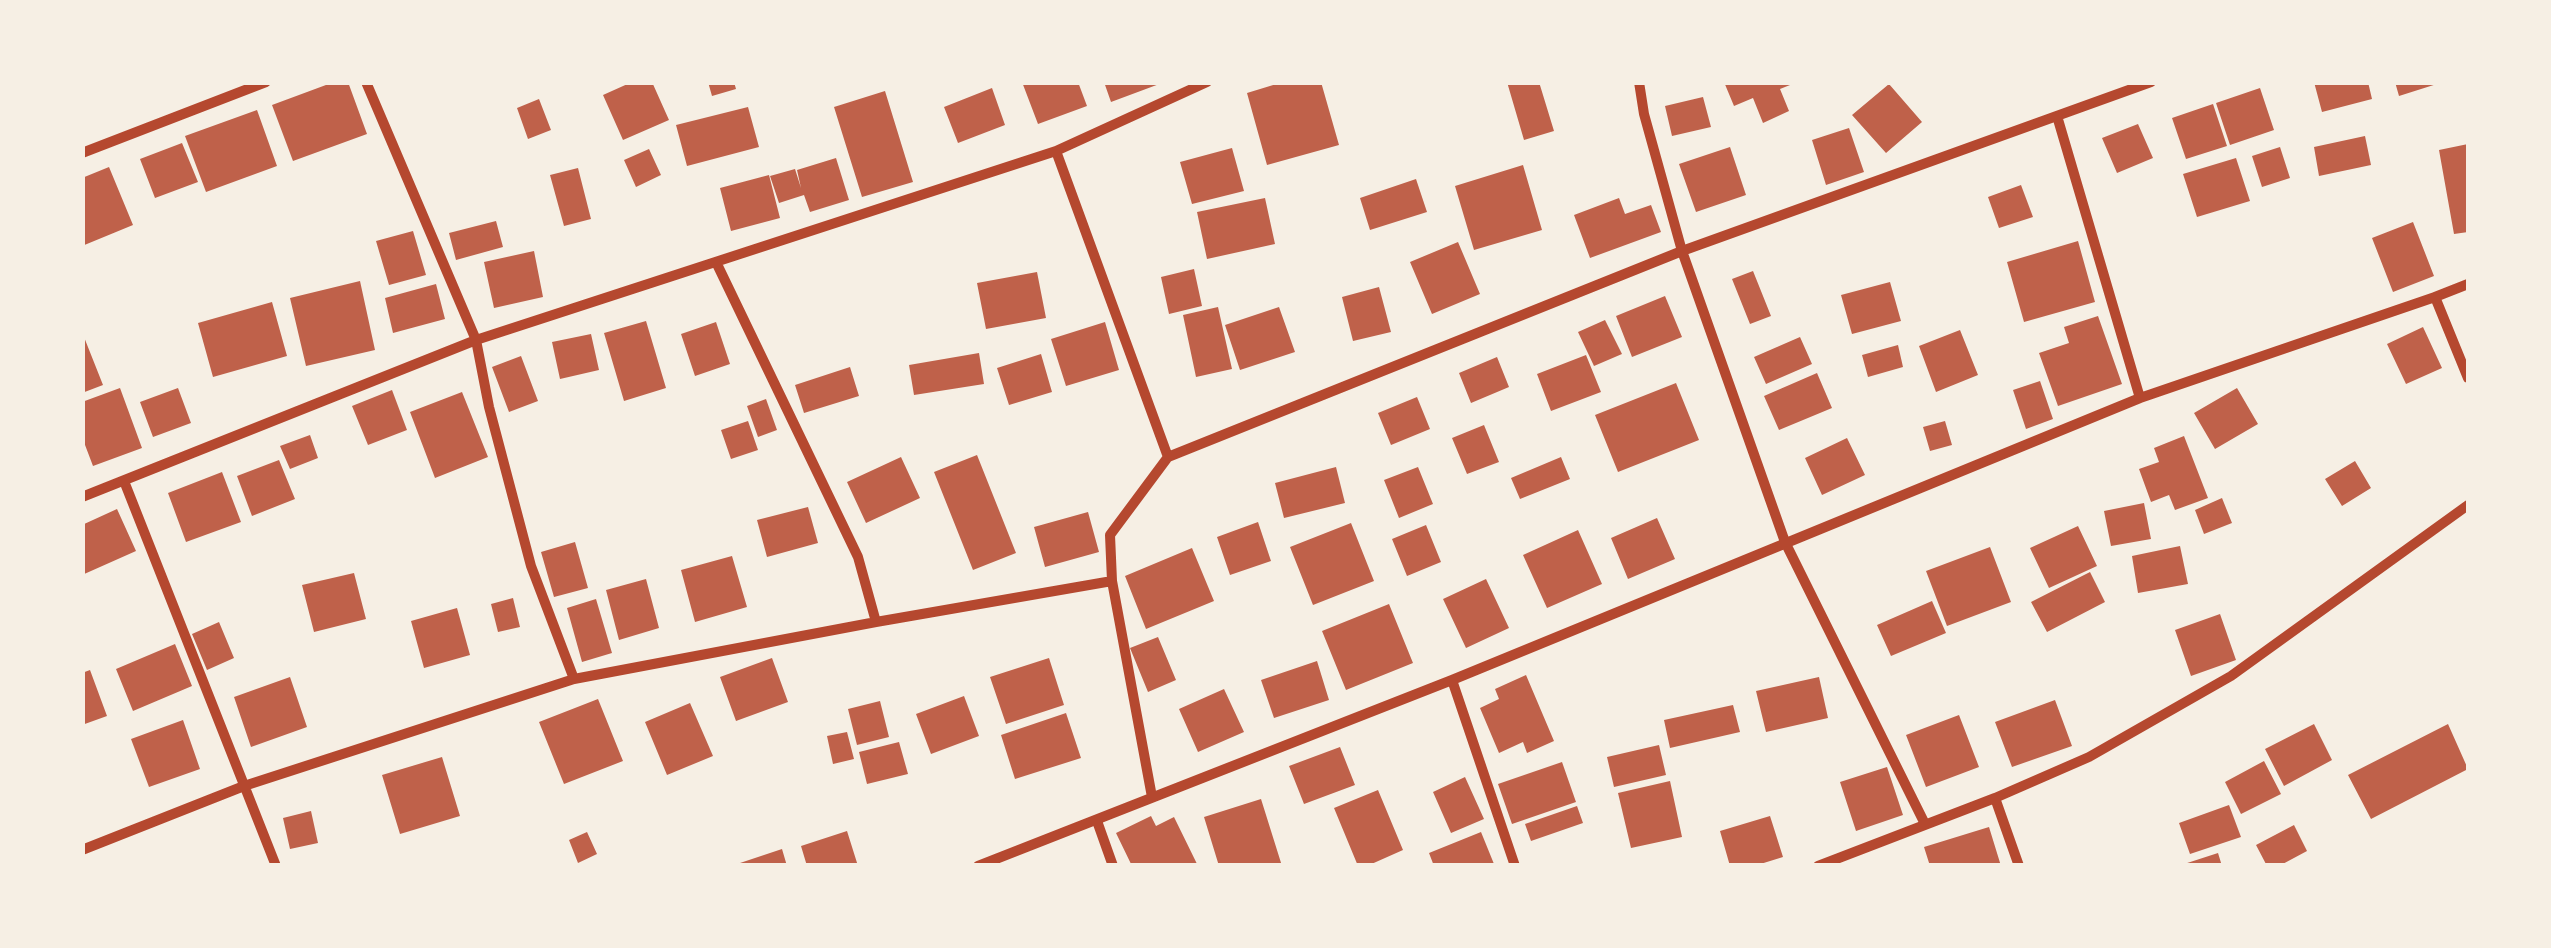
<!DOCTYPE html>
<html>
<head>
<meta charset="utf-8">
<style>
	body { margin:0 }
	#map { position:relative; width:2551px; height:948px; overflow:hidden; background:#f6efe4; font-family:"Alegreya Sans",sans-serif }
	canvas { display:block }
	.frame { position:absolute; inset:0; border:85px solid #f6efe4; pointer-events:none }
</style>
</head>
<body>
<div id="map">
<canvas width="2551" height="948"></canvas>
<div class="frame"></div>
</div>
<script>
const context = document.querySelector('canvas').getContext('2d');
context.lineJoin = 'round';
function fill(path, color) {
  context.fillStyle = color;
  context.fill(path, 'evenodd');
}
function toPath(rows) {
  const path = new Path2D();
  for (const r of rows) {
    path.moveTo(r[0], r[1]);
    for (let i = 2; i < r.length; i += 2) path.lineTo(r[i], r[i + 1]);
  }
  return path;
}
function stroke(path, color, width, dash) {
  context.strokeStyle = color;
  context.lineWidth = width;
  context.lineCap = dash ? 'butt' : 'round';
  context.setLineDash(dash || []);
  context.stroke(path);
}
fill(toPath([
	[334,82,348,82,367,134,293,161,272,105],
	[632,82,652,82,669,120,623,140,603,95],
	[708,82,734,82,736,89,712,96],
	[1022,82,1078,82,1087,106,1038,124],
	[1104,82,1162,82,1162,83,1111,102],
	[1283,82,1321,82,1339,145,1267,165,1247,93],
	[1507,82,1539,82,1554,131,1524,140],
	[1724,82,1795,82,1795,83,1780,89,1789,111,1763,123,1753,98,1734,106],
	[2314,82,2368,82,2372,99,2322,112],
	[2395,82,2440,82,2440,83,2399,96],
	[1889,84,1922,122,1886,153,1852,115],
	[992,88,1005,125,958,143,944,107],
	[2260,88,2274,130,2230,145,2216,103],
	[885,91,913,182,862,197,834,107],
	[1703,97,1711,127,1672,136,1665,106],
	[539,99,551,130,528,139,517,108],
	[2213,104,2227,146,2186,159,2172,118],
	[748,107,759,147,687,166,676,125],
	[257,110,277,166,206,192,185,136],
	[2138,124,2153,158,2117,173,2102,138],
	[1849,128,1864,172,1826,185,1812,140],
	[2365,136,2371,165,2319,176,2314,147],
	[182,143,198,182,155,198,140,159],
	[2468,144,2468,232,2454,234,2439,150],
	[1730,147,1746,195,1696,212,1679,164],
	[2280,147,2290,178,2262,187,2252,156],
	[1232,148,1244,191,1192,204,1180,162],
	[649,149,661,175,636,187,624,160],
	[836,158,849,200,810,212,804,195,779,203,770,176,795,169,801,188,797,170],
	[2236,158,2250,201,2197,217,2183,174],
	[1523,165,1542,230,1474,250,1455,186],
	[109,167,133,225,82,246,82,178],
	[578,168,591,219,564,226,550,175],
	[769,175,780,218,731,231,720,188],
	[1416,179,1427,212,1370,230,1360,198],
	[2021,185,2033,217,1999,228,1988,197],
	[1265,198,1275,244,1207,259,1197,212],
	[1619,198,1625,214,1651,205,1661,232,1590,258,1574,215],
	[496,221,503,247,456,260,449,233],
	[2413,222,2434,276,2393,292,2372,238],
	[413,231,426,275,389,285,376,241],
	[2078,241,2095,302,2024,322,2007,262],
	[1458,242,1480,294,1432,314,1410,262],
	[534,251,543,297,494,308,484,262],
	[1194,269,1202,306,1169,314,1161,277],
	[1753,271,1771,316,1750,324,1732,279],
	[1037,272,1046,318,986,329,977,283],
	[360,281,375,350,306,366,290,298],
	[1890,282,1901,321,1852,334,1841,295],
	[436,284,445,319,393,333,385,298],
	[1379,287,1391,332,1353,341,1342,297],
	[1665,296,1682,337,1632,357,1616,316],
	[272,302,287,356,213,377,198,323],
	[1218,307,1232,369,1196,377,1183,315],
	[1279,307,1295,352,1240,370,1225,325],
	[2098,316,2122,384,2058,406,2039,353,2069,343,2064,327],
	[1605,320,1622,354,1594,366,1578,332],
	[646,321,666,388,624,401,604,333],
	[716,322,730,364,695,376,681,334],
	[1105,322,1119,370,1066,386,1051,339],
	[2423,327,2442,368,2406,384,2387,344],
	[1960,330,1978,375,1936,392,1919,346],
	[82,332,103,385,82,393],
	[591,334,599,370,560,379,552,342],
	[1800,337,1812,364,1766,384,1754,357],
	[1898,345,1903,367,1868,377,1862,355],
	[979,353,984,384,914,395,909,365],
	[1041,354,1052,392,1009,405,997,368],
	[1586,355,1601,392,1551,411,1537,374],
	[521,356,538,401,509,412,492,367],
	[1497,357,1509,387,1471,403,1459,373],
	[850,367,859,396,804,413,795,385],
	[1817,373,1832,408,1779,430,1764,396],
	[2040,381,2053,419,2026,429,2013,390],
	[1676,383,1699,440,1618,472,1595,415],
	[120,388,142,448,93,466,82,437,82,402],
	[178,388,191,423,153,437,140,402],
	[2237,388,2258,424,2215,449,2194,413],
	[392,390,407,430,368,445,352,406],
	[462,392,488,457,435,478,410,412],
	[1417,397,1430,429,1391,445,1378,413],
	[766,399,777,430,758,437,747,406],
	[748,421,758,450,731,459,721,430],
	[1945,421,1952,445,1930,451,1923,427],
	[1484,425,1499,462,1467,474,1452,438],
	[310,435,318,458,290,469,280,446],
	[2184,436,2208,498,2175,510,2169,495,2151,502,2139,469,2159,462,2154,448],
	[1847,438,1865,475,1822,495,1805,458],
	[977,455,1016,553,973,570,934,472],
	[901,457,920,498,866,523,847,482],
	[1561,457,1570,479,1520,499,1511,478],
	[279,460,295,499,252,516,237,476],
	[2355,461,2371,488,2342,506,2325,479],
	[1336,467,1345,503,1284,518,1275,483],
	[1418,467,1433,504,1399,518,1384,480],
	[222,472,241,522,186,542,168,493],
	[2222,498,2232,523,2204,534,2195,510],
	[2144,503,2151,539,2111,546,2104,511],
	[808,507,818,543,767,557,757,520],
	[117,509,136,551,82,575,82,525],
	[1088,512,1099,552,1045,567,1034,527],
	[1657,518,1675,559,1628,579,1611,538],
	[1258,522,1271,561,1230,575,1217,537],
	[1351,523,1374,581,1313,605,1290,547],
	[1426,525,1441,562,1407,576,1392,539],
	[2078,526,2097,566,2049,588,2030,548],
	[1578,530,1602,584,1547,608,1523,555],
	[575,542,588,588,554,597,541,552],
	[2180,546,2188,584,2138,593,2132,556],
	[1990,547,2011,602,1947,626,1926,571],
	[1192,548,1214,601,1146,629,1125,576],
	[732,556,747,607,695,622,681,570],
	[2090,572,2105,602,2047,632,2031,602],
	[354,573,366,619,314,632,302,585],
	[646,579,659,628,619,640,606,590],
	[1486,579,1509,628,1466,648,1443,599],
	[513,598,520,627,498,632,491,604],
	[596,599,612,653,582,662,567,608],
	[1932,601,1946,633,1891,656,1877,625],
	[1389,604,1413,663,1346,690,1322,631],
	[457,608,470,655,424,668,411,621],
	[2220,614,2236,660,2191,676,2175,630],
	[219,622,234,658,207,670,192,634],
	[1158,637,1176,680,1148,692,1130,648],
	[175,644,192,686,133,711,116,669],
	[772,658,788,702,736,721,720,677],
	[1049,658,1064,705,1006,724,990,677],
	[1317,661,1329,700,1274,718,1261,680],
	[90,670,107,716,82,725,82,673],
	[1526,675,1554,741,1527,753,1523,742,1499,753,1480,708,1499,699,1495,689],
	[290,677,307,727,251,747,234,697],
	[1819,677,1828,718,1766,732,1756,691],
	[1224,689,1244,732,1198,752,1179,709],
	[964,696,979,736,931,754,916,714],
	[598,699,623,761,564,784,539,722],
	[2055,700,2072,746,2012,767,1995,722],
	[880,701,889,737,857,745,848,709],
	[690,703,713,756,667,775,645,722],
	[1733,705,1740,732,1670,748,1664,720],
	[1066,713,1081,758,1015,779,1001,735],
	[1959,715,1979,767,1926,787,1906,735],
	[183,720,200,769,149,787,131,739],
	[2314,724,2332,760,2284,786,2265,749],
	[2448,724,2468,769,2371,819,2348,775],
	[847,732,854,759,833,764,827,736],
	[899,742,908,774,867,784,859,752],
	[1659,745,1666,775,1614,787,1607,757],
	[1340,747,1355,785,1304,804,1289,766],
	[442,757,460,816,400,834,382,775],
	[2264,761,2281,794,2241,814,2225,782],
	[1562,762,1576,802,1512,824,1498,784],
	[1887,767,1903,815,1856,831,1840,782],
	[1465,777,1484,819,1451,833,1433,792],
	[1670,781,1682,837,1631,848,1618,793],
	[1378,790,1403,850,1367,866,1358,866,1334,808],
	[1261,799,1282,866,1219,866,1204,817],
	[2229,805,2241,837,2190,854,2179,823],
	[1577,806,1583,823,1531,841,1525,824],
	[311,811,318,843,290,849,283,818],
	[1151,816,1156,826,1174,817,1198,866,1132,866,1116,833],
	[1770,816,1783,857,1754,866,1730,866,1720,831],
	[2294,825,2307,851,2279,866,2267,866,2256,845],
	[1989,827,2001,866,1930,866,1924,847],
	[847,831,858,866,807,866,801,846],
	[587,832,597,854,578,863,569,840],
	[1481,832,1494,864,1434,866,1429,853],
	[782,849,787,866,734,866,734,865],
	[2218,853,2222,866,2182,866,2181,865]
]), '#bf614a');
stroke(toPath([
	[366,82,476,340,489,407,531,566,574,679],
	[1639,82,1644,114,1682,251,1785,542,1925,824],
	[2057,116,2140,398],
	[1056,151,1207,82],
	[82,153,266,82],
	[2435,297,2468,284],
	[124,481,276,866],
	[82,497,476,340,1056,151,1168,457],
	[876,622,1112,581],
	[1452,680,1515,866],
	[1152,797,1112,581,1110,535,1168,457,1682,251,2151,82],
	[1995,798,2019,866],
	[1097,821,1113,866],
	[82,850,244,786,574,679,876,622,858,557,716,262],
	[978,866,1452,680,2140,398,2435,297,2468,378],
	[1818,866,1995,798,2089,757,2231,676,2468,505]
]), '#b5482f', 10);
</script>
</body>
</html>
